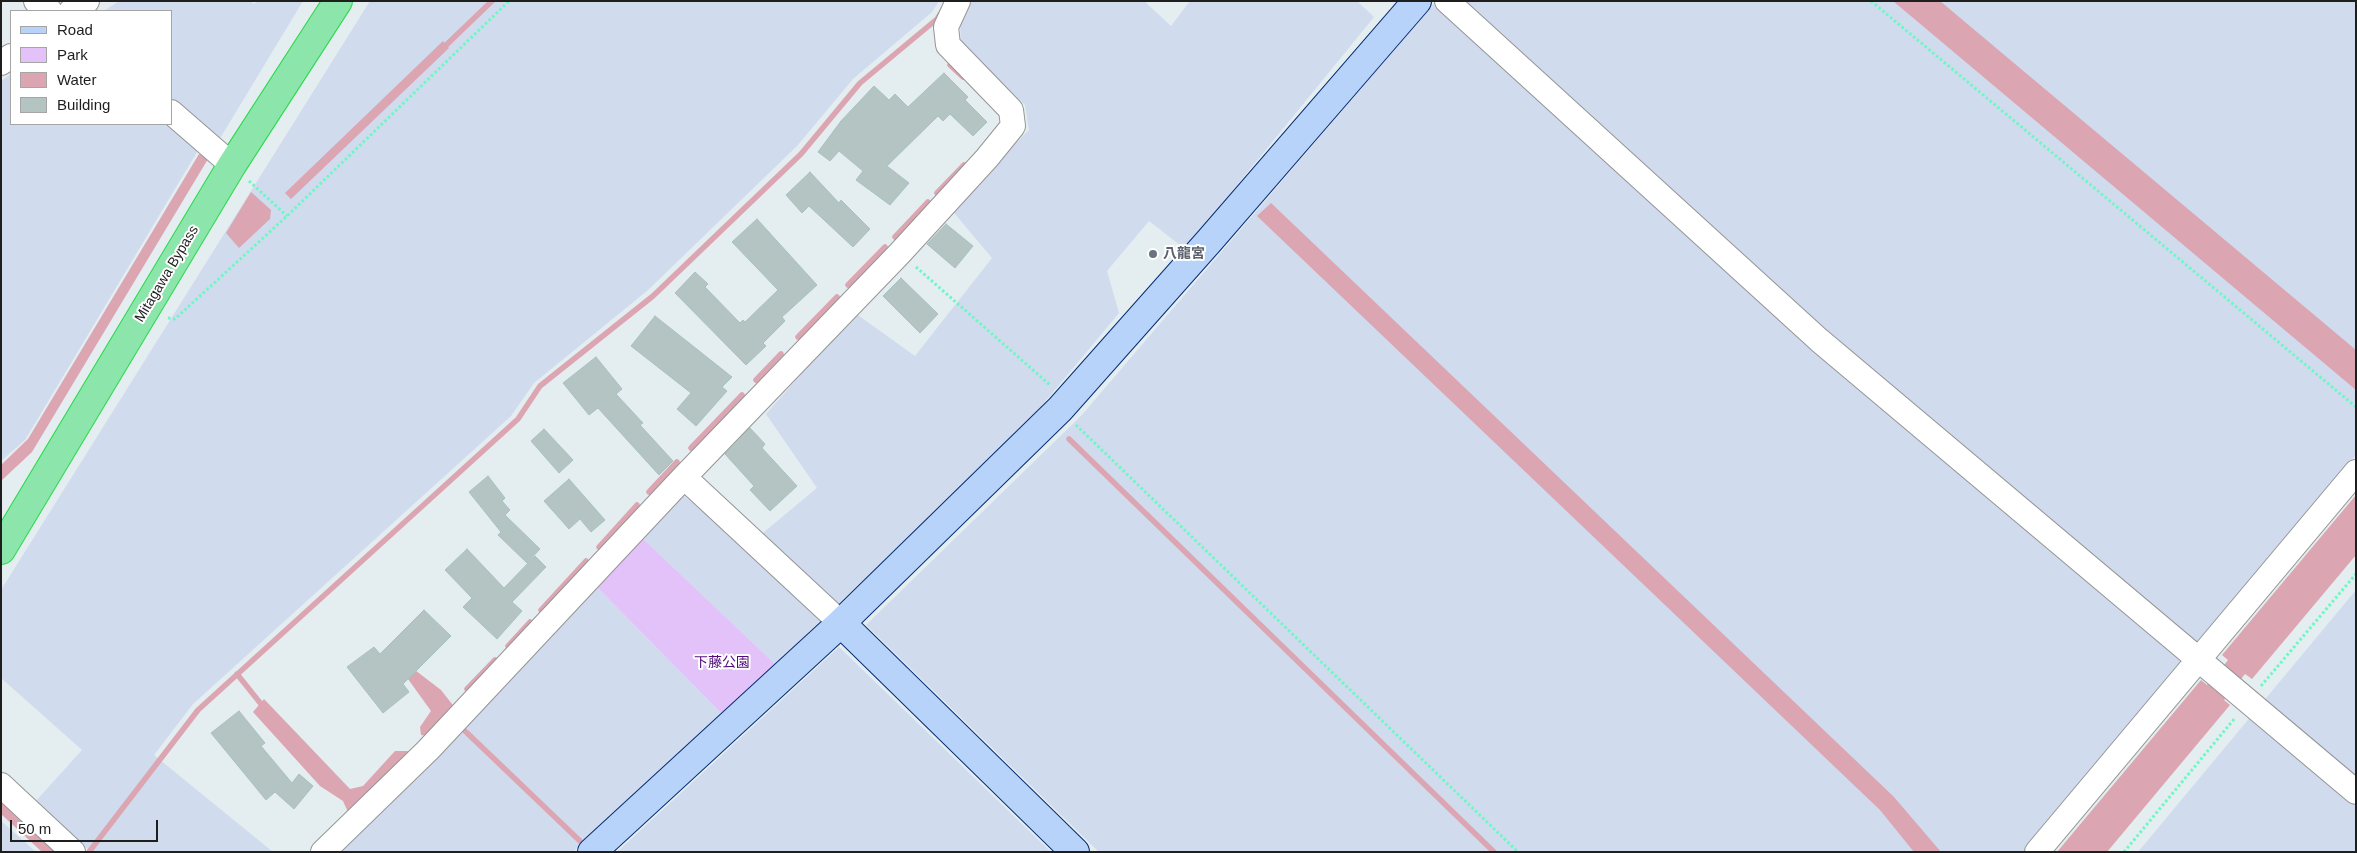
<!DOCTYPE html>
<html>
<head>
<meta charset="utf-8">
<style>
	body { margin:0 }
	#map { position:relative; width:2357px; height:853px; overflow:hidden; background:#e4edef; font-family:Arial,sans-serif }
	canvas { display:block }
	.frame { position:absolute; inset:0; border:2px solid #1e1e1e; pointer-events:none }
	.legend { position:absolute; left:10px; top:10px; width:162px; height:115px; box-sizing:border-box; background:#fff; border:1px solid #a5a5a5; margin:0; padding:6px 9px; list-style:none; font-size:15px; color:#1e1e1e }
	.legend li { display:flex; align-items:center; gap:10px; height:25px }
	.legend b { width:25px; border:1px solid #a5a5a5 }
	.scale { position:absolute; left:10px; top:820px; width:148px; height:22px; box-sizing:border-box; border:2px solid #1e1e1e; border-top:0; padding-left:6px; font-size:15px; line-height:18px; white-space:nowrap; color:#1e1e1e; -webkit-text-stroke:4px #fff; paint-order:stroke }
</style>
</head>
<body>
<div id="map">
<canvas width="2357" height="853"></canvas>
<div class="frame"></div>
<ul class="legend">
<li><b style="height:6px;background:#b8d3f9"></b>Road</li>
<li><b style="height:14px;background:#e3c1f9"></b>Park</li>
<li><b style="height:14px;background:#dca5b2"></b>Water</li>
<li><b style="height:14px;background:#b4c4c3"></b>Building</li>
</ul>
<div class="scale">50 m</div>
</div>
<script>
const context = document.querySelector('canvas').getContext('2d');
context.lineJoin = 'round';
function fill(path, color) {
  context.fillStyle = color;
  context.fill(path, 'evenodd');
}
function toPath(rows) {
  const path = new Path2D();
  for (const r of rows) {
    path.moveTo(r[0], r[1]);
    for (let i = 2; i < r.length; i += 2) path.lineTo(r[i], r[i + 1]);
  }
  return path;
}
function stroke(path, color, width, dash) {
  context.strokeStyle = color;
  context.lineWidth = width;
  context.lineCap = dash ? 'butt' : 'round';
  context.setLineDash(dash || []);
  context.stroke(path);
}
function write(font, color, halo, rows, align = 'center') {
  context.font = font + ' Arial,"Noto Sans JP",sans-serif';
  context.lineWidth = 4;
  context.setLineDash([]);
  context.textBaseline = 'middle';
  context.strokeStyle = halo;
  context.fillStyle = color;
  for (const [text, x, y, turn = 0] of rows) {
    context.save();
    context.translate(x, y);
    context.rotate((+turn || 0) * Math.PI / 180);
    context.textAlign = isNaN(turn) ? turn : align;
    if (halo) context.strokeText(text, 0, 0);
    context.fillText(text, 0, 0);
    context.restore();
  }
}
fill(toPath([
	[119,1,250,1,254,4,258,1,303,1,219,140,206,137,25,440,1,461,1,81,11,74,11,124,171,124,171,11,104,11],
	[370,1,939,1,932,12,853,79,797,146,648,290,534,383,511,416,193,704,154,755,273,852,91,852,35,802,82,750,1,678,1,590],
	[972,1,1144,1,1171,26,1190,1,1357,1,1374,17,1185,249,1149,221,1107,271,1119,313,1024,427,775,664,638,534,683,495,746,547,817,488,766,414,855,313,915,356,992,258,950,208,1029,130,1025,105,961,43,960,21],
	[1436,1,2356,1,2356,455,2023,852,1099,852,866,625,1081,416],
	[594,584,722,714,573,852,340,852],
	[2356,590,2356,852,2138,852],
	[839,647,1051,852,617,852],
	[1,821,36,852,1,852]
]), '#d0dbee');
fill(toPath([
	[638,534,775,664,722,714,594,584]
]), '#e3c1f9');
fill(toPath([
	[1893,1,1940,1,2356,350,2356,390],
	[443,41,449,48,291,199,285,193],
	[199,154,208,159,32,452,1,481,1,465,28,439],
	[251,192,271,210,270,219,239,248,226,233],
	[1271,203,1894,797,1941,852,1914,852,1880,810,1257,216],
	[2356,495,2356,555,2252,679,2245,674,2224,700,2230,705,2107,852,2057,852,2201,680,2207,685,2225,664,2228,660,2222,655],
	[390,654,394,654,441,690,456,709,427,736,421,735,420,727,431,711],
	[264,699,350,789,363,786,395,751,408,751,411,757,348,812,343,801,320,786,253,712],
	[1,799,58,852,42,852,1,814]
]), '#dca5b2');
stroke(toPath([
	[441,50,492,1],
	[950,65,963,77],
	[937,193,964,165],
	[895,237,928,202],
	[848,285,885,247],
	[798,337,837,297],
	[756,380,781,354],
	[1069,439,1494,852],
	[691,448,742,395],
	[649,492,677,462],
	[599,547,637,505],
	[541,610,586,561],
	[508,646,530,622],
	[237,674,261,704],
	[467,689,495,660],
	[465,731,580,841],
	[89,852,198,710,518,419,540,386,653,296,801,154,860,83,937,19,941,13]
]), '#dca5b2', 5.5);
const building = toPath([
	[944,73,968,97,965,100,987,122,973,136,950,114,943,121,938,116,887,166,909,183,890,205,856,180,863,171,839,151,830,161,818,152,841,121,874,86,889,100,895,94,908,107,944,73],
	[810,172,839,203,841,200,870,229,853,247,809,206,802,213,786,195,810,172],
	[757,219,817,285,782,317,785,321,763,343,766,346,746,365,675,293,695,272,708,284,705,287,740,323,743,320,745,322,778,290,732,242,757,219],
	[946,224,973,246,955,268,927,244,946,224],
	[901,278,938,314,920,333,883,296,901,278],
	[655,316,732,377,722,387,727,391,696,426,677,409,691,393,631,346,655,316],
	[596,357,622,389,616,394,643,423,640,425,673,461,659,475,598,408,589,415,563,383,596,357],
	[750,428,765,444,762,448,797,486,770,511,750,490,754,486,725,454,750,428],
	[544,429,573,460,559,473,531,441,544,429],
	[488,476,505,498,502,501,510,510,505,515,540,549,527,563,498,535,501,532,469,492,488,476],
	[569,479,605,520,591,532,580,519,569,529,544,501,569,479],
	[467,549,504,588,535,556,546,567,512,602,522,611,497,639,463,607,472,598,445,570,467,549],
	[424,610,451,636,403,684,409,692,383,713,347,667,374,647,380,654,424,610],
	[239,711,265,743,261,746,292,783,299,774,313,786,294,809,275,792,266,800,211,733,239,711]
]);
fill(building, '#b4c4c3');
stroke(building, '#a7c1c0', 1);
const street = toPath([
	[36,1,50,11],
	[1447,1,1819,340,2356,792],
	[71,11,87,1],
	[1,63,11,56],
	[171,112,232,165],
	[684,477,841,623],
	[1,785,73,852],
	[323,852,428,750,684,477,900,253,987,158,1013,126,1011,110,948,45,946,27,958,1],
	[2037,852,2356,472]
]);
const secondary = toPath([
	[841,623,1075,852],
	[592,852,841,623,1060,409,1210,240,1417,1]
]);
const highway = toPath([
	[1,550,232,165,338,1]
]);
stroke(street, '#959595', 26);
stroke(secondary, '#062d74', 30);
stroke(highway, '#26d948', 30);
stroke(toPath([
	[1871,1,2356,407],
	[249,181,287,216],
	[916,267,1050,385],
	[168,318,175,319,287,216,509,1],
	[1076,425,1518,852],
	[2261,686,2356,574],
	[2124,852,2235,718]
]), '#6cf8c5', 3, [2.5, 2.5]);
stroke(street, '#fff', 24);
stroke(secondary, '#b8d3f9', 28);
stroke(highway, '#8ce6ab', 28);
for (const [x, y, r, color] of [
	[1153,254,5,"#6b7280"]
]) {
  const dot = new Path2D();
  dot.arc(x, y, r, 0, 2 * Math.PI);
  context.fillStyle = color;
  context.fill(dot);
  stroke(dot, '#fff', 2);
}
write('bold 14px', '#5b616d', '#fff', [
	["八龍宮",1163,254]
], 'left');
write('14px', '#1e1e1e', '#fff', [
	["Mitagawa Bypass",167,274,-59]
]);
write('14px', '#510c7c', '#fff', [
	["下藤公園",722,663]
]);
</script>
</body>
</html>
